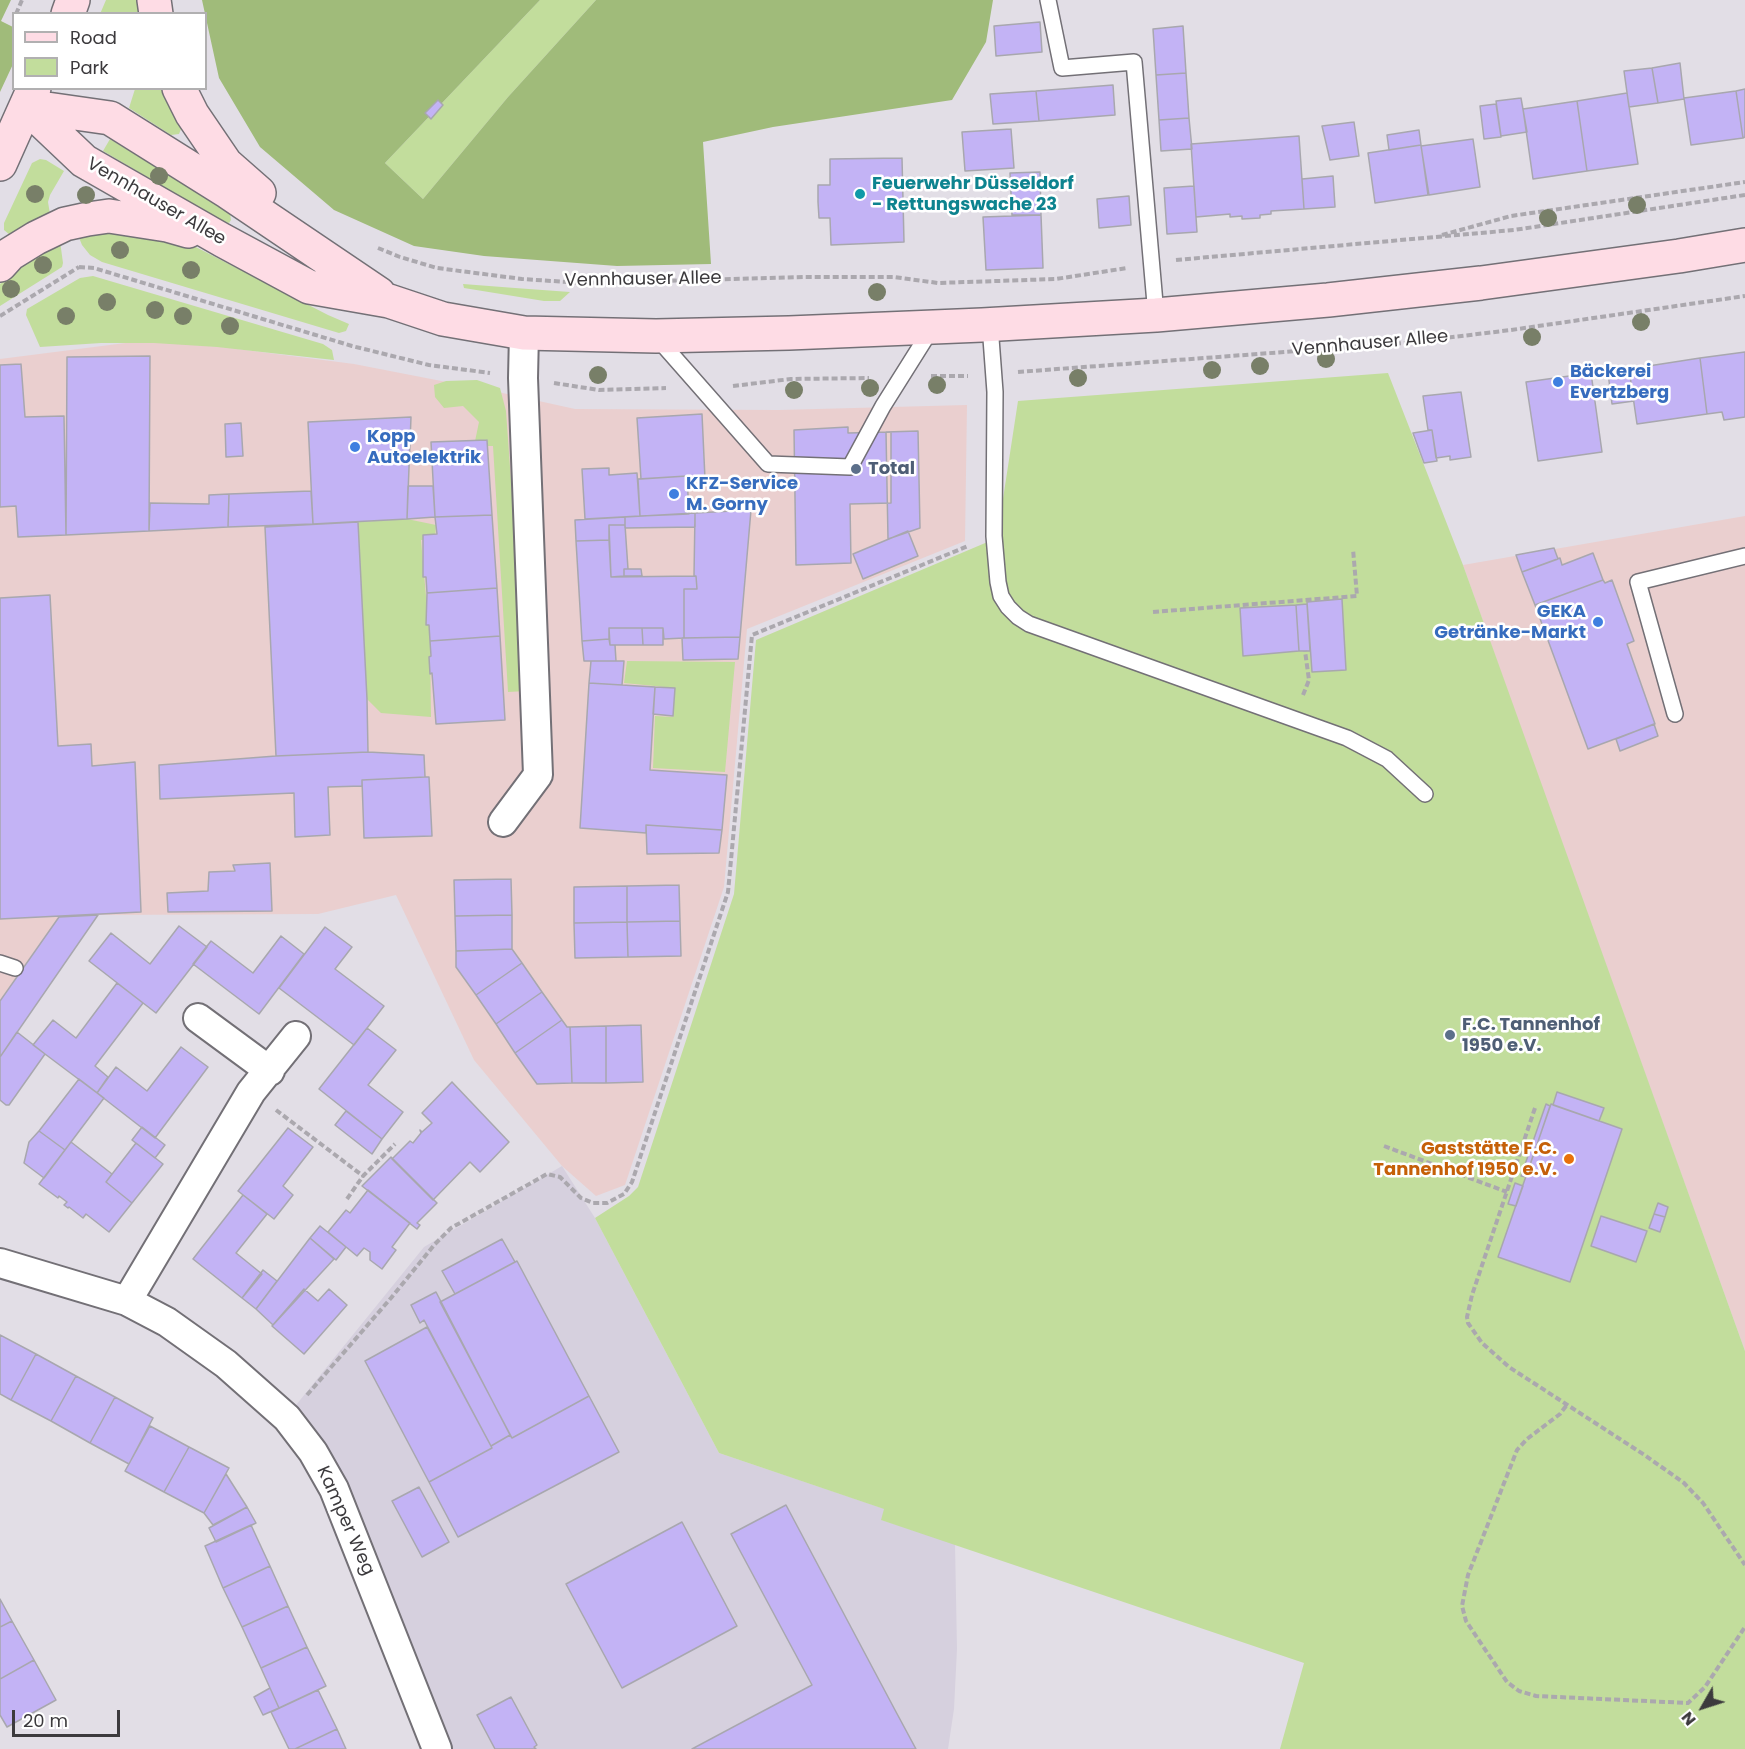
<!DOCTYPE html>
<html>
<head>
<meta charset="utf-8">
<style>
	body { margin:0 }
	#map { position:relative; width:1745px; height:1749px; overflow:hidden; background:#e2dee6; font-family:Poppins,sans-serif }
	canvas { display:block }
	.legend { position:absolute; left:12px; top:12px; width:195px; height:78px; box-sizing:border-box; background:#fff; border:2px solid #b1b0b1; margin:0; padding:8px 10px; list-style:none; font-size:18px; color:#3c3a3d }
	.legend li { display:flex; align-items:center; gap:12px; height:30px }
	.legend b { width:30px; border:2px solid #b1b0b1 }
	.north { position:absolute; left:1673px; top:1677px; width:60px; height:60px; -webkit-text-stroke:4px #fff; paint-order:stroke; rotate:231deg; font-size:16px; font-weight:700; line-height:24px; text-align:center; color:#3c3a3d }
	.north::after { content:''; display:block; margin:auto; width:21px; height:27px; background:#3c3a3d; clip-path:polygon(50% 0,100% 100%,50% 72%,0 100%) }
	.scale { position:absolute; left:12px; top:1710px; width:108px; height:27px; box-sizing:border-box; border:3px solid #3c3a3d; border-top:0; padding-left:8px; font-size:18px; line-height:21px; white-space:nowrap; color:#3c3a3d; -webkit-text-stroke:4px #fff; paint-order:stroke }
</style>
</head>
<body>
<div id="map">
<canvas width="1745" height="1749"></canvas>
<ul class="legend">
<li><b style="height:8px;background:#fedce5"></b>Road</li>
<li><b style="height:16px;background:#c2dd9c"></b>Park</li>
</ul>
<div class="north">N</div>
<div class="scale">20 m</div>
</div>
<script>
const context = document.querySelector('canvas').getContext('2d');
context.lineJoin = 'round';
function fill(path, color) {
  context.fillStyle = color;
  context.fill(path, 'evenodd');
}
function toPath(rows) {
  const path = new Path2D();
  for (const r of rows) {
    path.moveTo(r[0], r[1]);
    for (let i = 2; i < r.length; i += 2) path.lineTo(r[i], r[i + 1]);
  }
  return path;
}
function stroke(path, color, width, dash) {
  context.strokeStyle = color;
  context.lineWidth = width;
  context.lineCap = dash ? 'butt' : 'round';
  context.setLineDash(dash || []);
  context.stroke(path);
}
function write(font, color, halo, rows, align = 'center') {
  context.font = font + ' Poppins,sans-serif';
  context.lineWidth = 5;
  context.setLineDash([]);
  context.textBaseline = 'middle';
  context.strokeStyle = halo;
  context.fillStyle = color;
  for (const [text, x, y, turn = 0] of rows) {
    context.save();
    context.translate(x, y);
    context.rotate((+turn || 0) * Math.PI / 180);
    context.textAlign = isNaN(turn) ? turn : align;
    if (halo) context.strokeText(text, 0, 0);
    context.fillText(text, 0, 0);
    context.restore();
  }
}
fill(toPath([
	[141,341,222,347,354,364,498,392,575,409,779,410,967,405,965,541,747,629,724,887,625,1185,596,1196,562,1166,474,1060,396,895,318,914,98,915,0,1057,0,359],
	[1745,516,1745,1351,1528,749,1463,565]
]), '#eacfcf');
fill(toPath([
	[562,1166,595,1218,719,1453,885,1509,882,1520,955,1544,957,1649,954,1709,948,1749,441,1749,292,1410,424,1247]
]), '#d6d0de');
fill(toPath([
	[106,0,138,0,140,13,100,14],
	[540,0,596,0,508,97,423,199,385,163],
	[135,89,162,89,180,126,181,129,179,134,171,135,129,108],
	[110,139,230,213,231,220,229,223,224,222,103,151],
	[40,159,46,160,64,171,50,195,48,202,50,214,10,235,4,230,4,223,32,163],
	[107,230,188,243,328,315,349,324,346,331,339,333,102,262,90,255,82,245,78,235],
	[60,241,63,263,62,267,0,306,0,284,21,266],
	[93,276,323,344,332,350,334,360,217,347,154,343,101,343,40,347,26,315,27,309,80,278],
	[463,284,515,288,570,292,560,301,544,301,464,288],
	[1388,373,1463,565,1745,1351,1745,1749,1280,1749,1304,1663,881,1520,884,1509,719,1453,595,1218,629,1196,638,1187,734,894,756,640,997,538,1018,401],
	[477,380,500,388,506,411,526,691,508,692,493,446,474,446,479,422,463,406,444,408,435,397,434,385,446,381],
	[407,519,436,525,435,540,421,540,430,641,431,717,381,713,367,699,358,522],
	[627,661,735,662,725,772,653,768,655,716,673,717,675,688,624,683]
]), '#c2dd9c');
fill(toPath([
	[0,0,11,0,1,21,13,27,14,62,0,92],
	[202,0,540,0,385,163,423,199,508,97,596,0,993,0,986,42,952,100,773,127,703,142,711,264,617,266,484,256,414,246,334,210,260,147,219,78]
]), '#a0bb7a');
const building = toPath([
	[1040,22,1042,52,996,56,994,26,1040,22],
	[1183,26,1186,73,1156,75,1153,29,1183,26],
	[1680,63,1684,99,1658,103,1652,68,1680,63],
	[1652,68,1658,103,1629,107,1624,71,1652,68],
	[1186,73,1189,118,1159,120,1156,75,1186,73],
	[1113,85,1115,115,1039,121,1036,91,1113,85],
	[1745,89,1745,137,1743,138,1736,91,1745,89],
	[1036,91,1039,121,993,124,990,94,1036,91],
	[1736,91,1743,138,1691,145,1684,98,1736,91],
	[1627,93,1638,164,1587,171,1577,101,1627,93],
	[1521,98,1527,132,1501,136,1496,101,1521,98],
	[438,100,443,105,431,119,425,113,438,100],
	[1577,101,1587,171,1533,179,1523,109,1577,101],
	[1496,104,1501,137,1484,139,1480,106,1496,104],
	[1189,118,1192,149,1161,151,1159,120,1189,118],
	[1354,122,1359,156,1330,160,1322,126,1354,122],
	[1011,129,1014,168,965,171,962,132,1011,129],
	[1419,130,1421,145,1389,150,1387,135,1419,130],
	[1299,136,1304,209,1271,211,1271,214,1260,215,1260,218,1242,219,1242,216,1230,217,1230,214,1196,217,1191,144,1299,136],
	[1473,139,1480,187,1429,195,1421,146,1473,139],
	[1421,145,1428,195,1375,203,1368,153,1421,145],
	[902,158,904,242,831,245,830,218,819,218,818,202,818,185,830,185,830,159,902,158],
	[1040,172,1041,215,1012,215,1010,173,1040,172],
	[1333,176,1335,207,1304,209,1302,179,1333,176],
	[1194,186,1197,232,1167,234,1164,188,1194,186],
	[1129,196,1131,225,1099,228,1097,199,1129,196],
	[1041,215,1043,268,986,270,983,217,1041,215],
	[1745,352,1745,417,1724,420,1722,412,1707,414,1700,358,1745,352],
	[150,356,149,531,66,535,67,357,150,356],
	[1700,358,1707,414,1637,424,1629,369,1700,358],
	[21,364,25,417,64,416,66,535,18,537,16,506,0,507,0,365,21,364],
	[1629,370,1634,401,1612,404,1608,373,1629,370],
	[1591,373,1602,452,1538,461,1526,382,1591,373],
	[1461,392,1471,457,1450,460,1450,456,1436,458,1432,430,1428,430,1423,396,1461,392],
	[702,414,705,479,687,480,687,476,641,479,637,418,702,414],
	[411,417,407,519,313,524,308,422,411,417],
	[241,423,243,456,226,457,225,424,241,423],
	[848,427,848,433,891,432,891,503,850,504,851,563,796,565,794,430,848,427],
	[1432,430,1437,461,1424,463,1413,433,1432,430],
	[918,431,920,528,888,539,886,432,918,431],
	[487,440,492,515,435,517,431,442,487,440],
	[609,468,609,475,637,473,640,516,585,519,582,469,609,468],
	[687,476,689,514,640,516,638,479,687,476],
	[408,486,433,486,435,517,407,519,408,486],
	[311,491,313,524,228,527,229,494,311,491],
	[229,494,228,527,149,531,150,503,209,504,209,495,229,494],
	[751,510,740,637,684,638,684,589,697,589,696,576,694,576,695,513,751,510],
	[695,513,695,527,625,528,625,517,695,513],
	[492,515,497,588,427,593,426,577,423,577,423,535,437,534,435,517,492,515],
	[625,517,625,525,609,525,609,540,576,541,575,520,625,517],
	[358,522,367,699,368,752,276,756,265,527,358,522],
	[609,525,625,525,628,569,624,569,624,576,611,577,609,525],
	[908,531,918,556,863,579,853,554,908,531],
	[609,540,611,577,696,576,697,589,684,589,684,638,664,639,663,628,609,628,609,639,582,641,576,541,609,540],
	[1554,548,1558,559,1522,572,1516,555,1554,548],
	[1593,553,1603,580,1535,605,1522,572,1560,558,1562,565,1593,553],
	[624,569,641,569,642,576,624,576,624,569],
	[1603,580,1605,583,1612,580,1634,641,1627,644,1655,724,1588,749,1535,605,1603,580],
	[497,588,500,636,430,641,429,625,426,625,427,593,497,588],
	[50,595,58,746,91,744,92,766,135,762,141,912,0,919,0,598,50,595],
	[1342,599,1346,670,1312,672,1307,602,1342,599],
	[1307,604,1310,651,1299,651,1296,605,1307,604],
	[1296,605,1299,651,1243,656,1240,608,1296,605],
	[609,628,642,628,643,645,610,645,609,628],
	[642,628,663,628,663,645,643,645,642,628],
	[500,636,505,720,436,724,432,673,430,674,429,657,431,656,430,641,500,636],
	[740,637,738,659,683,660,682,638,740,637],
	[609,639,610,645,615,645,616,661,584,661,582,641,609,639],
	[591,661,624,661,622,685,589,683,591,661],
	[589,683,655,687,650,770,727,775,722,830,646,825,646,833,580,828,589,683],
	[655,687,675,688,673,716,653,714,655,687],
	[1654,724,1658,736,1620,751,1616,739,1654,724],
	[368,752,424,755,425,777,362,780,362,786,328,787,330,835,295,837,294,793,160,799,159,765,276,756,368,752],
	[425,777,429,777,432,836,364,838,362,780,425,777],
	[646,825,722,830,719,853,647,854,646,825],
	[270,863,272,911,168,912,167,893,208,891,209,872,235,871,233,865,270,863],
	[511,879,512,915,455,916,454,880,511,879],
	[679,885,680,921,627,922,627,886,679,885],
	[627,886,627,922,574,923,574,887,627,886],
	[98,915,0,1057,0,1001,59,917,98,915],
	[512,915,512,949,456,951,455,916,512,915],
	[680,921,681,956,628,957,627,922,680,921],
	[627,922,628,957,575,958,574,923,627,922],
	[179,926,207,947,156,1013,89,961,111,933,150,964,179,926],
	[325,927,352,947,335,969,384,1006,354,1045,279,988,325,927],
	[281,936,304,954,259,1014,193,964,211,941,253,973,281,936],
	[512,949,522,963,476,995,456,967,456,951,512,949],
	[522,963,542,992,496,1024,476,995,522,963],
	[117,983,143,1003,95,1066,108,1077,97,1093,33,1045,53,1020,76,1038,117,983],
	[542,992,562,1020,515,1053,496,1024,542,992],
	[562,1020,567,1027,570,1027,572,1083,537,1084,515,1053,562,1020],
	[641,1025,643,1082,606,1083,606,1026,641,1025],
	[606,1026,606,1083,572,1083,570,1027,606,1026],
	[367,1028,396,1050,368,1085,403,1112,382,1139,319,1089,367,1028],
	[17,1032,45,1054,9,1105,6,1105,0,1100,0,1057,17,1032],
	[181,1047,208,1067,155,1138,97,1093,116,1067,147,1091,181,1047],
	[79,1079,104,1098,65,1150,39,1131,79,1079],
	[452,1082,509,1142,480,1172,470,1162,433,1200,392,1159,410,1141,413,1143,421,1133,420,1130,422,1132,432,1123,422,1113,452,1082],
	[1557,1092,1604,1108,1599,1121,1553,1105,1557,1092],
	[1546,1104,1550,1106,1526,1177,1521,1176,1546,1104],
	[1551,1104,1622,1129,1570,1282,1498,1257,1551,1104],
	[346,1111,382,1139,372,1154,335,1125,346,1111],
	[142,1127,165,1145,155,1158,132,1140,142,1127],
	[288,1128,313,1147,283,1186,293,1195,274,1219,238,1191,288,1128],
	[39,1131,65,1150,44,1178,24,1163,29,1142,39,1131],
	[71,1142,112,1174,106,1182,132,1203,109,1232,86,1214,83,1218,69,1207,68,1208,64,1205,67,1202,59,1196,58,1198,39,1184,71,1142],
	[136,1143,163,1164,132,1203,106,1182,136,1143],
	[391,1157,437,1203,417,1223,420,1225,417,1229,362,1186,391,1157],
	[1515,1183,1523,1186,1516,1206,1508,1204,1515,1183],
	[368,1190,410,1223,392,1247,396,1250,382,1269,370,1260,370,1252,364,1248,357,1256,328,1232,346,1210,350,1213,368,1190],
	[243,1195,267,1214,236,1253,262,1274,242,1298,193,1259,243,1195],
	[1658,1203,1668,1207,1665,1217,1654,1214,1658,1203],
	[1654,1214,1665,1217,1660,1232,1649,1228,1654,1214],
	[1601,1216,1647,1231,1636,1262,1591,1246,1601,1216],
	[320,1226,346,1247,336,1260,310,1238,320,1226],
	[310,1238,334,1259,273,1325,256,1309,310,1238],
	[502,1239,515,1262,455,1294,442,1271,502,1239],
	[517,1261,589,1396,512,1438,440,1302,517,1261],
	[263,1270,277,1281,256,1309,242,1298,263,1270],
	[304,1289,318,1301,329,1289,347,1305,304,1354,272,1326,304,1289],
	[436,1292,510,1435,491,1446,424,1320,420,1323,411,1305,436,1292],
	[427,1327,492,1448,429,1482,365,1361,427,1327],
	[0,1335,36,1354,11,1400,0,1394,0,1335],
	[36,1354,76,1376,51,1421,11,1400,36,1354],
	[76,1376,115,1397,90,1443,51,1421,76,1376],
	[589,1396,619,1452,458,1537,429,1482,492,1448,491,1446,510,1435,512,1438,589,1396],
	[115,1397,153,1418,129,1464,90,1443,115,1397],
	[150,1426,189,1447,164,1492,125,1471,150,1426],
	[189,1447,229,1468,204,1513,164,1492,189,1447],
	[226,1474,247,1507,213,1525,204,1513,226,1474],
	[419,1487,449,1542,422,1557,392,1501,419,1487],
	[786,1505,895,1710,916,1749,692,1749,812,1685,731,1534,786,1505],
	[247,1507,256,1523,216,1542,209,1528,247,1507],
	[682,1522,737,1626,622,1688,566,1584,682,1522],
	[251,1525,270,1566,223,1588,205,1546,251,1525],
	[270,1566,288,1606,242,1627,223,1588,270,1566],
	[0,1599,12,1621,0,1627,0,1599],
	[288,1606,307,1647,261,1668,242,1627,288,1606],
	[12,1621,34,1660,0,1679,0,1627,12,1621],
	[307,1647,326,1686,279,1708,261,1668,307,1647],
	[34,1660,56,1700,7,1727,0,1715,0,1679,34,1660],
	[270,1688,279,1708,263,1715,254,1697,270,1688],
	[318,1690,337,1729,295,1749,289,1749,271,1712,318,1690],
	[511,1697,537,1745,534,1747,536,1749,495,1749,477,1715,511,1697],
	[337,1729,346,1749,295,1749,337,1729]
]);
fill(building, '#c3b3f5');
stroke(building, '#a8a7ae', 1.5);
const lane = toPath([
	[1048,0,1062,68,1134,62,1156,315],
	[990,325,995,392,994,536,998,582,1001,596,1008,607,1018,617,1029,624,1347,738,1387,759,1425,794],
	[658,339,768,464,850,467,883,406,932,328],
	[1675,714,1638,582,1745,556],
	[0,963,15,968]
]);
const street = toPath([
	[503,822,538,775,523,378,524,333],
	[198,1018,270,1071],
	[0,1263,127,1301,167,1322,226,1364,287,1418,313,1452,334,1489,437,1749],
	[127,1301,251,1092,296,1036]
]);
const secondary = toPath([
	[154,0,156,14],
	[68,14,73,0],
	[179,88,192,114,226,164,259,193],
	[26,106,84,161,222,240,309,287,389,301,443,319,524,333,656,336,789,333,982,325,1156,315,1328,300,1481,283,1679,256,1745,245],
	[26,106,110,118,228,192,379,294],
	[0,164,34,88],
	[0,265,10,254,36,238,65,224,88,219,109,216,167,225,188,231]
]);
stroke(lane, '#737076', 18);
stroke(street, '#737076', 32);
stroke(secondary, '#737076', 36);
stroke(toPath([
	[16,14,22,0],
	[1442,235,1511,216,1745,182],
	[378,248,400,257,437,268,522,279,583,283,805,277,894,277,938,283,1056,279,1127,268],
	[1176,260,1514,230,1745,195],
	[79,267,94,268,352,346,429,365,490,373],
	[0,316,79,267],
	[1018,372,1404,343,1511,330,1745,296],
	[931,376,968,376],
	[554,383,599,390,666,388],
	[733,386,791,379,869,378],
	[1153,612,1357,596,1353,549],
	[1303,695,1309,680,1305,651],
	[1535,1108,1472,1295,1467,1317,1468,1323,1482,1343,1509,1367,1646,1456,1684,1483,1703,1503,1745,1565],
	[276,1110,363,1176,395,1144],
	[1384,1146,1507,1192],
	[347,1199,363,1176],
	[307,1395,391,1298,435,1244,451,1228,547,1174,560,1177,581,1198,593,1203,607,1203,624,1194,632,1182,728,892,752,635,968,546],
	[1566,1406,1560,1414,1527,1439,1517,1450,1468,1575,1462,1606,1466,1621,1507,1682,1519,1691,1536,1696,1688,1703,1705,1687,1745,1627]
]), '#aba8ae', 4, [6, 3]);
stroke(lane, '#fff', 15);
stroke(street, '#fff', 28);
stroke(secondary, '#fedce5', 33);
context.fillStyle = '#787f68';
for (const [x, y] of [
	[159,176],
	[35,194],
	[86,195],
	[1637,205],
	[1548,218],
	[120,250],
	[43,265],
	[191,270],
	[11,289],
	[877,292],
	[107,302],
	[155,310],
	[66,316],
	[183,316],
	[1641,322],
	[230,326],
	[1532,337],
	[1326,359],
	[1260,366],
	[1212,370],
	[598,375],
	[1078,378],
	[937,385],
	[870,388],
	[794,390]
]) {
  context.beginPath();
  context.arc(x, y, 9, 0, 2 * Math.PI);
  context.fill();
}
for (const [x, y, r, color] of [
	[860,194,6,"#0f9aa8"],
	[1558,382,6,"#3f7fe0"],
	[355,447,6,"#3f7fe0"],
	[856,469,6,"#5c6f8a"],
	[674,494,6,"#3f7fe0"],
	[1598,622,6,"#3f7fe0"],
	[1450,1035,6,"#5c6f8a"],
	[1569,1159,6,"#e8710a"]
]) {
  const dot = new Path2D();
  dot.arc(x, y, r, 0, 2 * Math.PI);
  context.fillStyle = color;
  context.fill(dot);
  stroke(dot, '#fff', 2);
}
write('bold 18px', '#0d838f', '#fff', [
	["Feuerwehr Düsseldorf",872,184],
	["- Rettungswache 23",872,205]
], 'left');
write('18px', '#3c3a3d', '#fff', [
	["Vennhauser Allee",156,202,30],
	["Vennhauser Allee",643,280,-1],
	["Vennhauser Allee",1370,344,-5],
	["Kamper Weg",345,1521,66]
]);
write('bold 18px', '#366cbe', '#fff', [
	["Bäckerei",1570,372],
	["Evertzberg",1570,393],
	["Kopp",367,437],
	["Autoelektrik",367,458],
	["KFZ-Service",686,484],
	["M. Gorny",686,505],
	["GEKA",1586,612,"right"],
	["Getränke-Markt",1586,633,"right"]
], 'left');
write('bold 18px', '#4e5e75', '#fff', [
	["Total",868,469],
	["F.C. Tannenhof",1462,1025],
	["1950 e.V.",1462,1046]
], 'left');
write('bold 18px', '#c56008', '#fff', [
	["Gaststätte F.C.",1557,1149],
	["Tannenhof 1950 e.V.",1557,1170]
], 'right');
</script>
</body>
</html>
